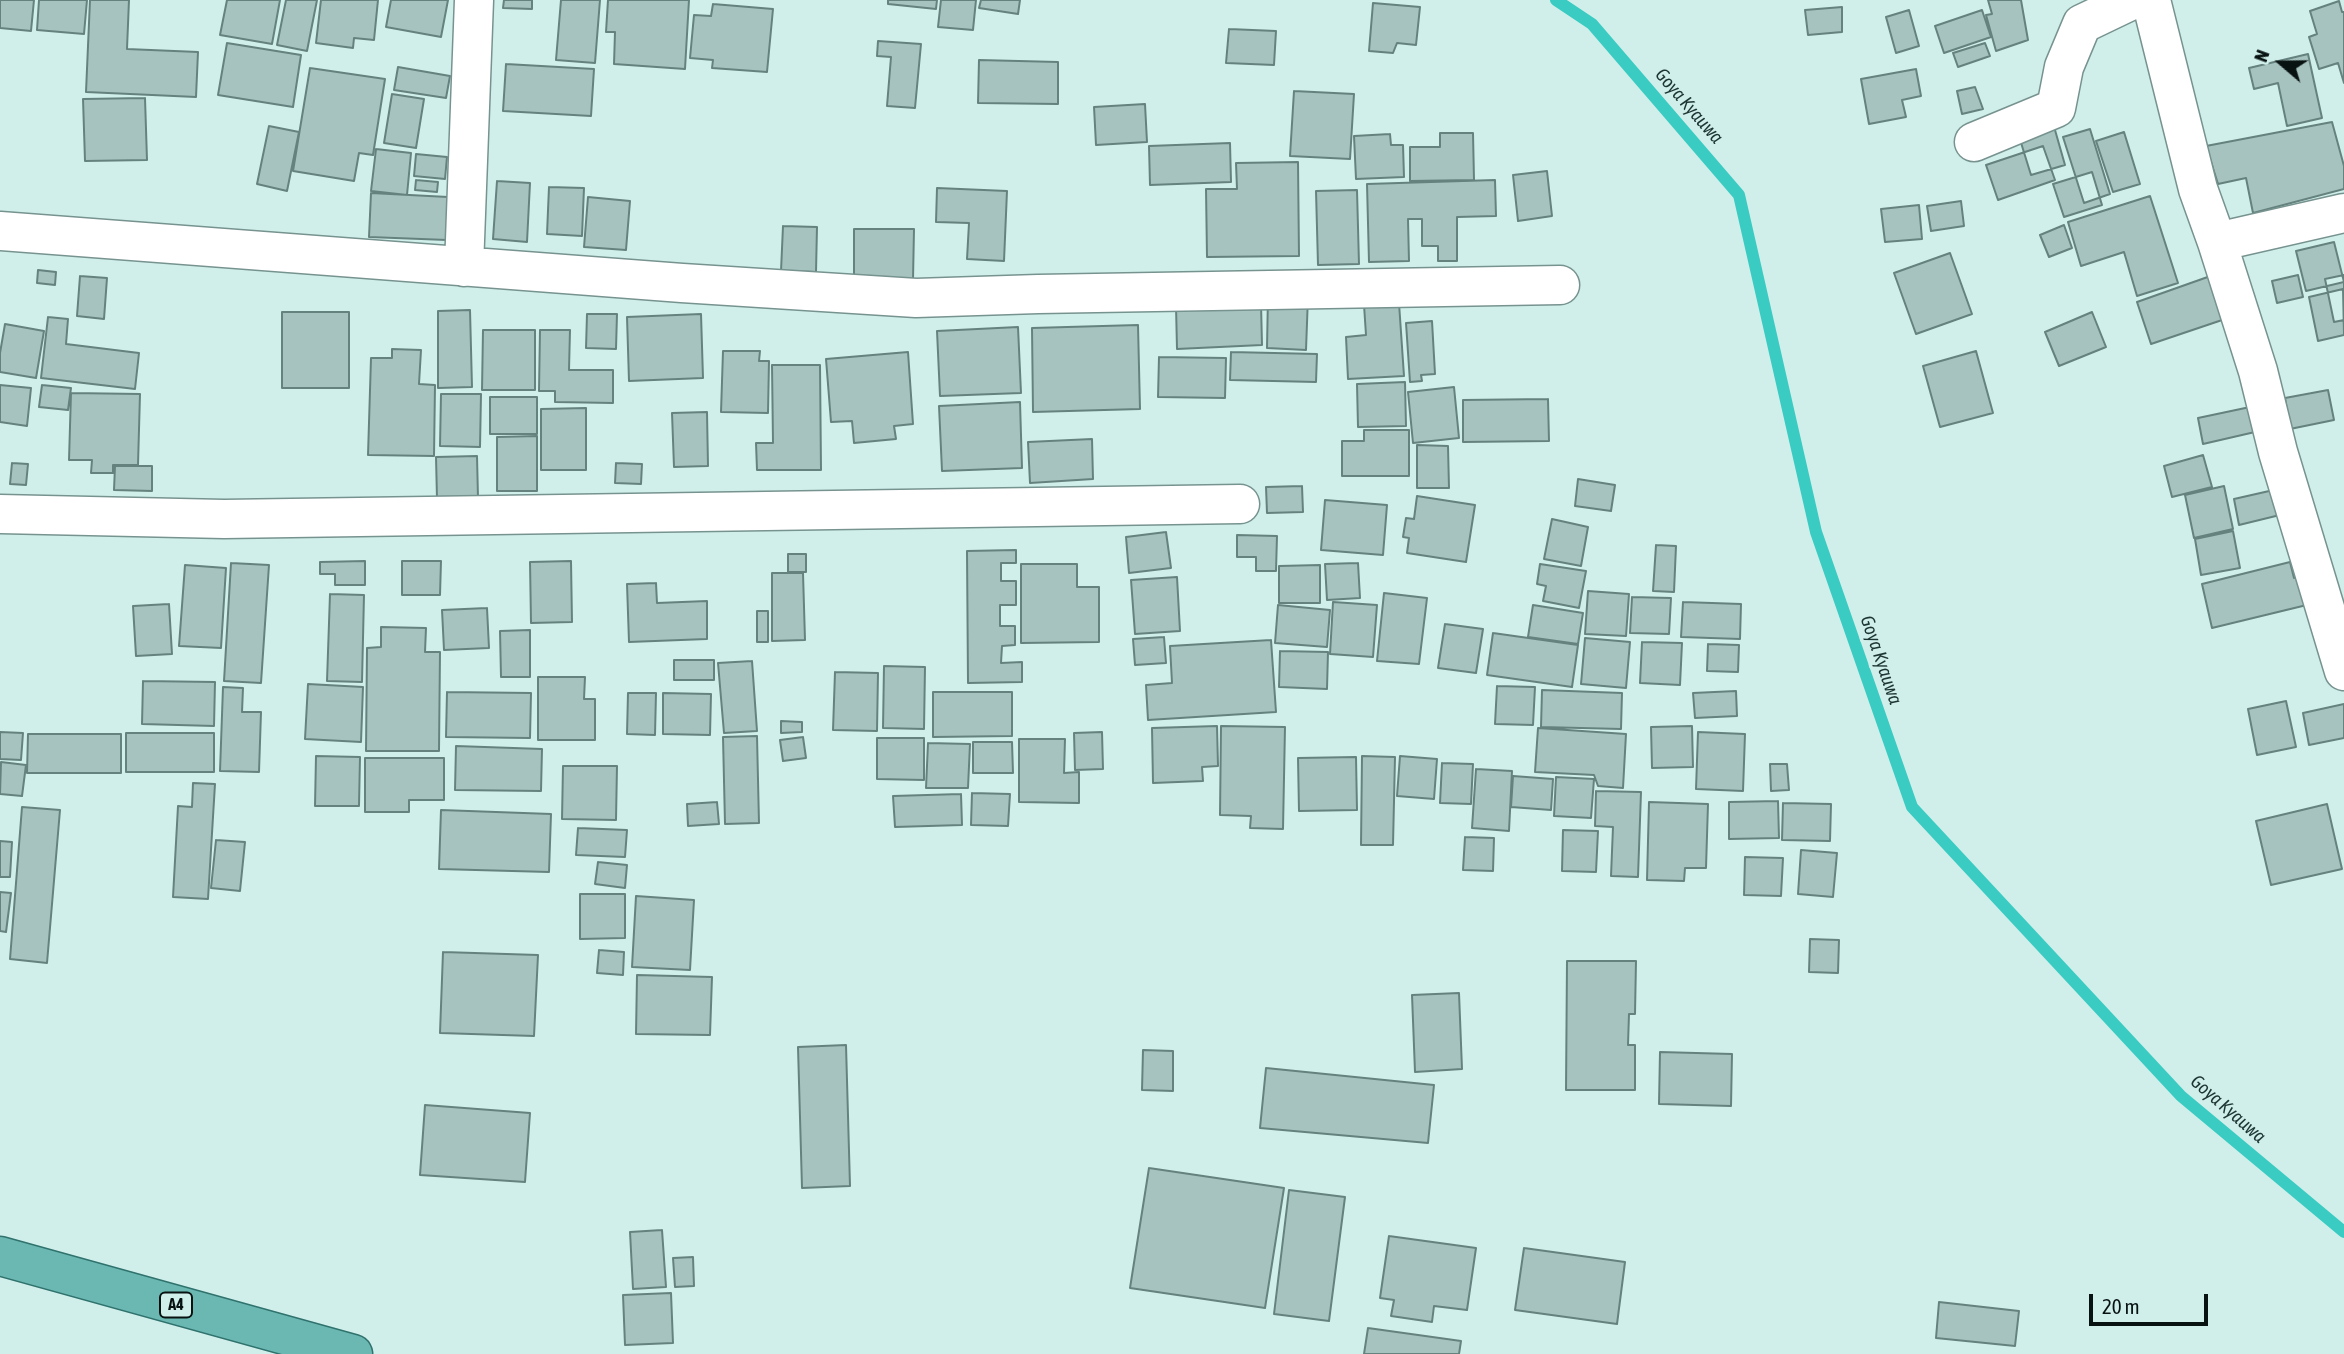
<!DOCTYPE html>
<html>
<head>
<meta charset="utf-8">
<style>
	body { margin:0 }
	#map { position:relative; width:2344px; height:1354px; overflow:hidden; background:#d0efeb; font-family:"Asap Condensed",sans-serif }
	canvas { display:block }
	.north { position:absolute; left:2246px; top:28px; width:70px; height:70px; -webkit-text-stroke:5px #d0efeb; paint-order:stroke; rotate:290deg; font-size:19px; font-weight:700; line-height:28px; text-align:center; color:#081211 }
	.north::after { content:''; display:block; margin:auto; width:24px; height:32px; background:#081211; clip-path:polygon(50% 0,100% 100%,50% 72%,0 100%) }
	.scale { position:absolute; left:2089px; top:1294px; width:119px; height:32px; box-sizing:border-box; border:4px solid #081211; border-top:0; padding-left:9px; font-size:21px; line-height:24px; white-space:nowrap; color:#081211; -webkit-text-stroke:5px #d0efeb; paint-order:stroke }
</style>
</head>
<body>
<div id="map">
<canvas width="2344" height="1354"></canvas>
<div class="north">N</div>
<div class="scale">20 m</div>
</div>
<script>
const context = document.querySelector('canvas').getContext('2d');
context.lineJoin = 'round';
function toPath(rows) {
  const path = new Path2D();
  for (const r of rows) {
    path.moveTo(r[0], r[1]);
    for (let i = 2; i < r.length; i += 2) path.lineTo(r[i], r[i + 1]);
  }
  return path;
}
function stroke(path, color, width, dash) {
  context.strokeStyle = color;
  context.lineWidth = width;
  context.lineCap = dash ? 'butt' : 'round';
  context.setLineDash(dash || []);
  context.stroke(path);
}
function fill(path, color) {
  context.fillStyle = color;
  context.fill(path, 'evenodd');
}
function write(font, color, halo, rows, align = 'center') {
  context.font = font + ' "Asap Condensed",sans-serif';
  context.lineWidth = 7;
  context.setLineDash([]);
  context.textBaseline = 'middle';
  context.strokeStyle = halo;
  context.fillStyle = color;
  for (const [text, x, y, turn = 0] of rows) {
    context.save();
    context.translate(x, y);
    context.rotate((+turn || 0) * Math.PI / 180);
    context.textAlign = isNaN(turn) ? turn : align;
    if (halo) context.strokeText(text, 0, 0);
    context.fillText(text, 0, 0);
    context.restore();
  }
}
stroke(toPath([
	[1556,0,1592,24,1739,195,1816,532,1912,807,2181,1096,2344,1232]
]), '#3acbc2', 12);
const building = toPath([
	[0,0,34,0,31,31,0,28,0,0],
	[39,0,87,0,84,34,37,30,39,0],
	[90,0,129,0,127,49,198,52,196,97,86,92,90,0],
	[227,0,280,0,272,44,220,35,227,0],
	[286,0,317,0,307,51,277,45,286,0],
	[321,0,378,0,374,40,354,38,353,48,316,43,321,0],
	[391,0,448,0,441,37,386,27,391,0],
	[504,0,532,0,532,9,503,8,504,0],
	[561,0,600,0,595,63,556,60,561,0],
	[608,0,689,0,685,69,614,64,615,32,606,32,608,0],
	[888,0,937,0,936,9,888,4,888,0],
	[941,0,976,0,973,30,938,27,941,0],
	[981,0,1020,0,1018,14,979,8,981,0],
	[1988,0,2021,0,2028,40,1996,51,1986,15,1992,14,1988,0],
	[2339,1,2342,12,2344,12,2344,83,2338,63,2319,69,2309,37,2317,34,2310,11,2339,1],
	[1373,3,1420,7,1416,45,1397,43,1393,53,1369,51,1373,3],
	[713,4,773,9,767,72,712,68,713,60,690,58,694,15,711,16,713,4],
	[1842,7,1842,32,1808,35,1805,10,1842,7],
	[1909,10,1919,46,1896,53,1886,17,1909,10],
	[1982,10,1991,37,1944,53,1935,26,1982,10],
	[1229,29,1276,31,1274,65,1226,63,1229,29],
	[878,41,921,44,915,108,887,106,891,57,877,56,878,41],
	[227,43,301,55,293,107,218,95,227,43],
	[1985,43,1990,56,1958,67,1953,53,1985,43],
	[2308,54,2322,118,2287,126,2278,83,2254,89,2249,68,2308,54],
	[979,60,1058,62,1058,104,978,103,979,60],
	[506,64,594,69,591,116,503,111,506,64],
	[398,67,450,76,446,98,394,90,398,67],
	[310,68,385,79,373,155,359,153,354,181,293,171,310,68],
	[1916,69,1921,96,1902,100,1906,117,1869,124,1861,79,1916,69],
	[1975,87,1983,109,1962,114,1957,91,1975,87],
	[1294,91,1354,94,1350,159,1290,156,1294,91],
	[392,94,424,99,416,148,384,143,392,94],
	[145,98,147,160,85,161,83,99,145,98],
	[1145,104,1147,142,1096,145,1094,107,1145,104],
	[2332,122,2344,166,2344,189,2253,213,2246,178,2218,184,2206,146,2332,122],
	[2053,123,2065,165,2031,175,2018,133,2053,123],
	[269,126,299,132,287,191,257,184,269,126],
	[2090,129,2110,194,2084,203,2063,137,2090,129],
	[2124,132,2140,184,2113,192,2096,141,2124,132],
	[1440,133,1473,133,1474,180,1410,181,1410,147,1440,147,1440,133],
	[1390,134,1391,145,1403,145,1404,177,1356,179,1354,136,1390,134],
	[1230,143,1231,182,1150,185,1149,146,1230,143],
	[2043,146,2055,180,1998,200,1986,165,2043,146],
	[376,149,411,153,407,195,371,191,376,149],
	[416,154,447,157,445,179,414,176,416,154],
	[1298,162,1299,256,1207,257,1206,189,1237,189,1236,163,1298,162],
	[1547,171,1552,216,1518,221,1513,175,1547,171],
	[2092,172,2102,205,2064,217,2053,184,2092,172],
	[416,180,438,182,437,192,415,190,416,180],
	[1495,180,1496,216,1457,217,1457,261,1438,261,1438,246,1422,246,1422,219,1408,219,1409,261,1369,262,1367,184,1495,180],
	[497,181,530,183,527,242,493,239,497,181],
	[549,187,584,188,582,236,547,234,549,187],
	[937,188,1007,191,1004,261,967,259,969,223,936,222,937,188],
	[1357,190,1359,264,1318,265,1316,191,1357,190],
	[371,193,448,197,447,240,369,237,371,193],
	[2150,196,2178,283,2137,296,2124,252,2081,266,2068,222,2150,196],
	[588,197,630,201,626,250,584,247,588,197],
	[1961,201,1964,226,1931,231,1927,206,1961,201],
	[1919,205,1922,239,1885,242,1881,209,1919,205],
	[2064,225,2072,248,2049,257,2040,235,2064,225],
	[783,226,817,227,816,272,781,271,783,226],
	[854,229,914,229,913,280,854,280,854,229],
	[2334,242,2344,282,2306,291,2296,251,2334,242],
	[1950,253,1972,314,1916,334,1894,273,1950,253],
	[38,270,56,272,55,285,37,283,38,270],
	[2219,273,2234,316,2151,344,2137,302,2219,273],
	[2298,275,2303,297,2277,303,2272,281,2298,275],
	[2344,275,2344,320,2334,322,2325,279,2344,275],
	[80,276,107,278,104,319,77,316,80,276],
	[2343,289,2344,335,2318,341,2309,297,2343,289],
	[1268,294,1308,296,1306,350,1267,348,1268,294],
	[1261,303,1262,345,1177,349,1176,306,1261,303],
	[1399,303,1404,376,1348,379,1346,337,1366,335,1364,305,1399,303],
	[470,310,472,387,438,388,438,311,470,310],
	[282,312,349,312,349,388,282,388,282,312],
	[2092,312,2106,347,2059,366,2045,332,2092,312],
	[587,314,617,314,616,349,586,348,587,314],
	[701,314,703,378,629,381,627,317,701,314],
	[48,317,68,319,66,344,139,353,135,389,41,378,48,317],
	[1432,321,1435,374,1421,375,1422,381,1410,382,1406,323,1432,321],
	[5,324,44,331,36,378,0,372,0,353,5,324],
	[1138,325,1140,409,1033,412,1032,328,1138,325],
	[1018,327,1021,393,940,396,937,331,1018,327],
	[483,330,535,330,535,390,482,390,483,330],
	[540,330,570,330,569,370,613,370,613,403,555,402,555,391,539,391,540,330],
	[392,349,421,350,419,384,435,385,434,456,368,455,371,358,392,358,392,349],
	[723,351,760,351,759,361,769,361,768,413,721,412,723,351],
	[1976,351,1993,413,1940,427,1923,366,1976,351],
	[908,352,913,424,894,426,896,439,854,443,852,421,831,422,826,359,908,352],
	[1231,352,1317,354,1316,382,1230,380,1231,352],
	[1159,357,1226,358,1225,398,1158,397,1159,357],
	[772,365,820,365,821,470,757,470,756,443,773,443,772,365],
	[1405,382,1406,426,1358,427,1357,384,1405,382],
	[0,385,31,388,27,426,0,422,0,385],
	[42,385,71,388,68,410,39,407,42,385],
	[1454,387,1459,438,1413,443,1408,392,1454,387],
	[2328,390,2334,420,2290,429,2285,398,2328,390],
	[71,393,140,394,138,465,113,465,113,473,91,473,92,460,69,460,71,393],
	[441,394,481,394,480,447,440,446,441,394],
	[490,397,537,397,537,434,490,434,490,397],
	[1548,399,1549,441,1463,442,1463,400,1548,399],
	[1020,402,1022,468,942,471,939,406,1020,402],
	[2250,407,2255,432,2203,444,2198,418,2250,407],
	[586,408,586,470,541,470,541,409,586,408],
	[707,412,708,466,674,467,672,413,707,412],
	[1364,430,1409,430,1409,476,1342,476,1342,441,1364,441,1364,430],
	[537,436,537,491,497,491,497,437,537,436],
	[1092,439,1093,479,1030,483,1028,442,1092,439],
	[1417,445,1448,446,1449,488,1417,488,1417,445],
	[2203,455,2212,487,2172,497,2164,466,2203,455],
	[477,456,478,498,437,499,436,457,477,456],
	[12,463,28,464,26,485,10,484,12,463],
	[616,463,642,464,641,484,615,483,616,463],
	[115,466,152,466,152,491,114,490,115,466],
	[1578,479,1615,485,1611,511,1575,506,1578,479],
	[1302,486,1303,512,1267,513,1266,487,1302,486],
	[2224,486,2233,529,2194,538,2185,495,2224,486],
	[2278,489,2284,514,2239,525,2234,499,2278,489],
	[1417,496,1475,505,1466,562,1407,553,1409,538,1403,537,1406,518,1414,519,1417,496],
	[1325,500,1387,505,1383,555,1321,550,1325,500],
	[1552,519,1588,527,1581,566,1544,559,1552,519],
	[2233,531,2240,568,2201,575,2195,539,2233,531],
	[1166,532,1171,568,1129,573,1126,537,1166,532],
	[1237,535,1277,536,1276,571,1256,571,1256,557,1237,557,1237,535],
	[1656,545,1676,546,1674,592,1653,591,1656,545],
	[1016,550,1016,563,1001,563,1001,581,1016,581,1016,605,1000,605,1000,626,1015,626,1015,645,1002,646,1001,663,1022,662,1022,682,968,683,967,551,1016,550],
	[788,554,806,554,806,572,788,572,788,554],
	[365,561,365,585,335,585,335,574,320,574,320,562,365,561],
	[402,561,441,561,440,595,402,595,402,561],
	[571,561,572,622,531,623,530,562,571,561],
	[2290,562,2294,578,2309,574,2315,603,2212,628,2202,584,2290,562],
	[231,563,269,565,261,683,224,681,231,563],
	[1358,563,1360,598,1327,600,1325,564,1358,563],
	[1021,564,1077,564,1077,587,1099,587,1099,642,1021,643,1021,564],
	[1540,564,1586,571,1579,608,1543,601,1546,586,1537,584,1540,564],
	[185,565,226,568,221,648,179,646,185,565],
	[1320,565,1320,603,1279,603,1279,566,1320,565],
	[772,573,803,573,805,640,772,641,772,573],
	[1177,577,1180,631,1135,634,1131,580,1177,577],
	[656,583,657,603,707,601,707,639,629,642,627,584,656,583],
	[1588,591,1629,594,1626,636,1585,634,1588,591],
	[1384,593,1427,598,1419,664,1377,661,1384,593],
	[330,594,364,595,362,682,327,681,330,594],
	[1632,597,1671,598,1669,634,1630,633,1632,597],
	[1333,602,1377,605,1373,657,1330,654,1333,602],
	[1683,602,1741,604,1740,639,1681,637,1683,602],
	[169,604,172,654,136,656,133,606,169,604],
	[1278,605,1330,610,1327,647,1275,643,1278,605],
	[1533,605,1583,613,1578,644,1528,637,1533,605],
	[487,608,489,648,444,650,442,610,487,608],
	[757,611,768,611,768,642,757,642,757,611],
	[1445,624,1483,629,1476,673,1438,668,1445,624],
	[381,627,426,628,425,652,440,652,439,751,366,751,367,648,381,647,381,627],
	[530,630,530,677,501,677,500,631,530,630],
	[1493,633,1578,645,1572,687,1487,675,1493,633],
	[1164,637,1166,663,1135,665,1133,639,1164,637],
	[1585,638,1630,642,1626,688,1581,684,1585,638],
	[1271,640,1276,712,1148,720,1146,685,1172,683,1170,646,1271,640],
	[1642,642,1682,643,1680,685,1640,683,1642,642],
	[1708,644,1739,645,1738,672,1707,671,1708,644],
	[1280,651,1328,652,1327,689,1279,687,1280,651],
	[674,660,714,660,714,680,674,680,674,660],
	[752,661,757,731,724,733,718,663,752,661],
	[884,666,925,667,924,729,883,728,884,666],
	[835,672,878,673,877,731,833,730,835,672],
	[538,677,585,677,584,699,595,699,595,740,538,740,538,677],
	[143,681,215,682,214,726,142,724,143,681],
	[308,684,363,687,361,742,305,739,308,684],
	[1497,686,1535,687,1533,725,1495,724,1497,686],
	[223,687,243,688,242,712,261,712,259,772,220,771,223,687],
	[1542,690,1622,693,1621,729,1541,727,1542,690],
	[1736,691,1737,716,1695,718,1693,693,1736,691],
	[447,692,531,693,530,738,446,737,447,692],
	[933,692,1012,692,1012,736,933,737,933,692],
	[628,693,656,693,655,735,627,734,628,693],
	[663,693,711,694,710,735,663,734,663,693],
	[2286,701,2296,747,2257,755,2248,709,2286,701],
	[2344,704,2344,738,2309,745,2303,713,2344,704],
	[781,721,802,722,802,732,781,733,781,721],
	[1217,726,1218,766,1202,767,1203,781,1153,783,1152,728,1217,726],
	[1221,726,1285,727,1283,829,1250,828,1251,816,1220,815,1221,726],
	[1692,726,1693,767,1652,768,1651,727,1692,726],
	[1538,728,1626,734,1623,788,1598,786,1594,775,1535,772,1538,728],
	[0,732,23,733,21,760,0,759,0,732],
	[1102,732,1103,769,1075,770,1074,733,1102,732],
	[1698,732,1745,734,1743,791,1696,789,1698,732],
	[126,733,214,733,214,772,126,772,126,733],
	[28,734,121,734,121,773,27,773,28,734],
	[757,736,759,823,725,824,723,737,757,736],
	[803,737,806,758,783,761,780,740,803,737],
	[877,738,924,738,924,780,877,779,877,738],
	[1019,739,1065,739,1064,773,1079,772,1079,803,1019,802,1019,739],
	[973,742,1012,742,1013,773,973,773,973,742],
	[928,743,970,744,968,788,926,788,928,743],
	[456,746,542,749,541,791,455,790,456,746],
	[316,756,360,757,359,806,315,806,316,756],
	[1362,756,1395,757,1393,845,1361,845,1362,756],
	[1400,756,1437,759,1434,799,1397,796,1400,756],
	[1356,757,1357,810,1299,811,1298,758,1356,757],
	[365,758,444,758,444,800,409,800,409,812,365,812,365,758],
	[1,762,26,765,22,796,0,794,1,762],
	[1442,763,1473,764,1471,804,1440,803,1442,763],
	[1770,764,1787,764,1789,790,1771,791,1770,764],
	[563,766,617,766,616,820,562,819,563,766],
	[1476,769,1512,771,1509,831,1472,828,1476,769],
	[1513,776,1553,779,1551,810,1511,807,1513,776],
	[1556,777,1594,779,1591,818,1554,816,1556,777],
	[193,783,215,784,208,899,173,897,178,806,192,807,193,783],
	[1596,791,1641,792,1638,877,1611,876,1613,827,1595,826,1596,791],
	[972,793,1010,794,1008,826,971,825,972,793],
	[961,794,962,825,895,827,893,796,961,794],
	[1778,801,1779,838,1729,839,1729,802,1778,801],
	[717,802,719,824,688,826,687,804,717,802],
	[1649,802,1708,804,1706,868,1685,868,1684,881,1647,880,1649,802],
	[1783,803,1831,804,1830,841,1782,840,1783,803],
	[2327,804,2342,869,2271,885,2256,821,2327,804],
	[22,807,60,810,47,963,10,959,22,807],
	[441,810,551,814,549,872,439,869,441,810],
	[578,828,627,830,625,857,576,855,578,828],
	[1563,830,1598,831,1596,872,1562,871,1563,830],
	[1465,837,1494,838,1493,871,1463,870,1465,837],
	[216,840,245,842,240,891,211,888,216,840],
	[0,841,12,842,10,877,0,877,0,841],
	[1801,850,1837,853,1833,897,1798,894,1801,850],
	[1745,857,1783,858,1781,896,1744,895,1745,857],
	[598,862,627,865,625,888,595,884,598,862],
	[0,892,11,893,6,932,0,931,0,892],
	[580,894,625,894,625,938,580,939,580,894],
	[636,896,694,900,690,970,632,967,636,896],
	[1810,939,1839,940,1838,973,1809,972,1810,939],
	[599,950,624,952,623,975,597,973,599,950],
	[443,952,538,955,534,1036,440,1033,443,952],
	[1567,961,1636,961,1635,1014,1629,1014,1628,1045,1635,1045,1635,1090,1566,1090,1567,961],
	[637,975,712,977,710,1035,636,1034,637,975],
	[1459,993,1462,1069,1415,1072,1412,995,1459,993],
	[846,1045,850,1186,802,1188,798,1047,846,1045],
	[1143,1050,1173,1051,1173,1091,1142,1090,1143,1050],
	[1660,1052,1732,1054,1731,1106,1659,1104,1660,1052],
	[1266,1068,1434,1085,1428,1143,1260,1128,1266,1068],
	[425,1105,530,1113,525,1182,420,1175,425,1105],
	[1149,1168,1284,1188,1265,1308,1130,1288,1149,1168],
	[1289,1190,1345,1197,1329,1321,1274,1314,1289,1190],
	[662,1230,666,1287,633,1289,630,1232,662,1230],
	[1389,1236,1476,1248,1467,1310,1434,1306,1432,1322,1391,1316,1394,1300,1380,1298,1389,1236],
	[1524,1248,1625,1262,1617,1324,1515,1310,1524,1248],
	[693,1257,694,1286,675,1287,673,1258,693,1257],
	[671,1293,673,1343,625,1345,623,1295,671,1293],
	[1939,1302,2019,1311,2015,1346,1936,1338,1939,1302],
	[1368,1328,1461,1341,1459,1354,1364,1354,1368,1328]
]);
fill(building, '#a6c3c0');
stroke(building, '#66827f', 2);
const minor = toPath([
	[2151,0,2198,189,2217,242,2344,213],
	[1974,142,2056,108,2064,67,2082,24,2132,0],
	[0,231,682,283,916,298,1038,294,1560,285],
	[2217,242,2258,371,2278,452,2344,671],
	[464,267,474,0],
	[0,514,224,519,1240,504]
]);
const trunk = toPath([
	[0,1256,353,1354]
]);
stroke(minor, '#77938f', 41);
stroke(trunk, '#30726d', 41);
stroke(minor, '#fff', 38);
stroke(trunk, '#6bb8b2', 38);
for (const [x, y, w] of [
	[176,1305,32]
]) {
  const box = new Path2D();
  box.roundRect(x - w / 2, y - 12.5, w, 25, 5);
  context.fillStyle = '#d0efeb';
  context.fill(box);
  stroke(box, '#081211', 2);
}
write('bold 16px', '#081211', null, [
	["A4",176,1305]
]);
write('italic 19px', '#1e3633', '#d0efeb', [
	["Goya Kyauwa",1689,106,49],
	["Goya Kyauwa",1881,660,71],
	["Goya Kyauwa",2228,1109,41]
]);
</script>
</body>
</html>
